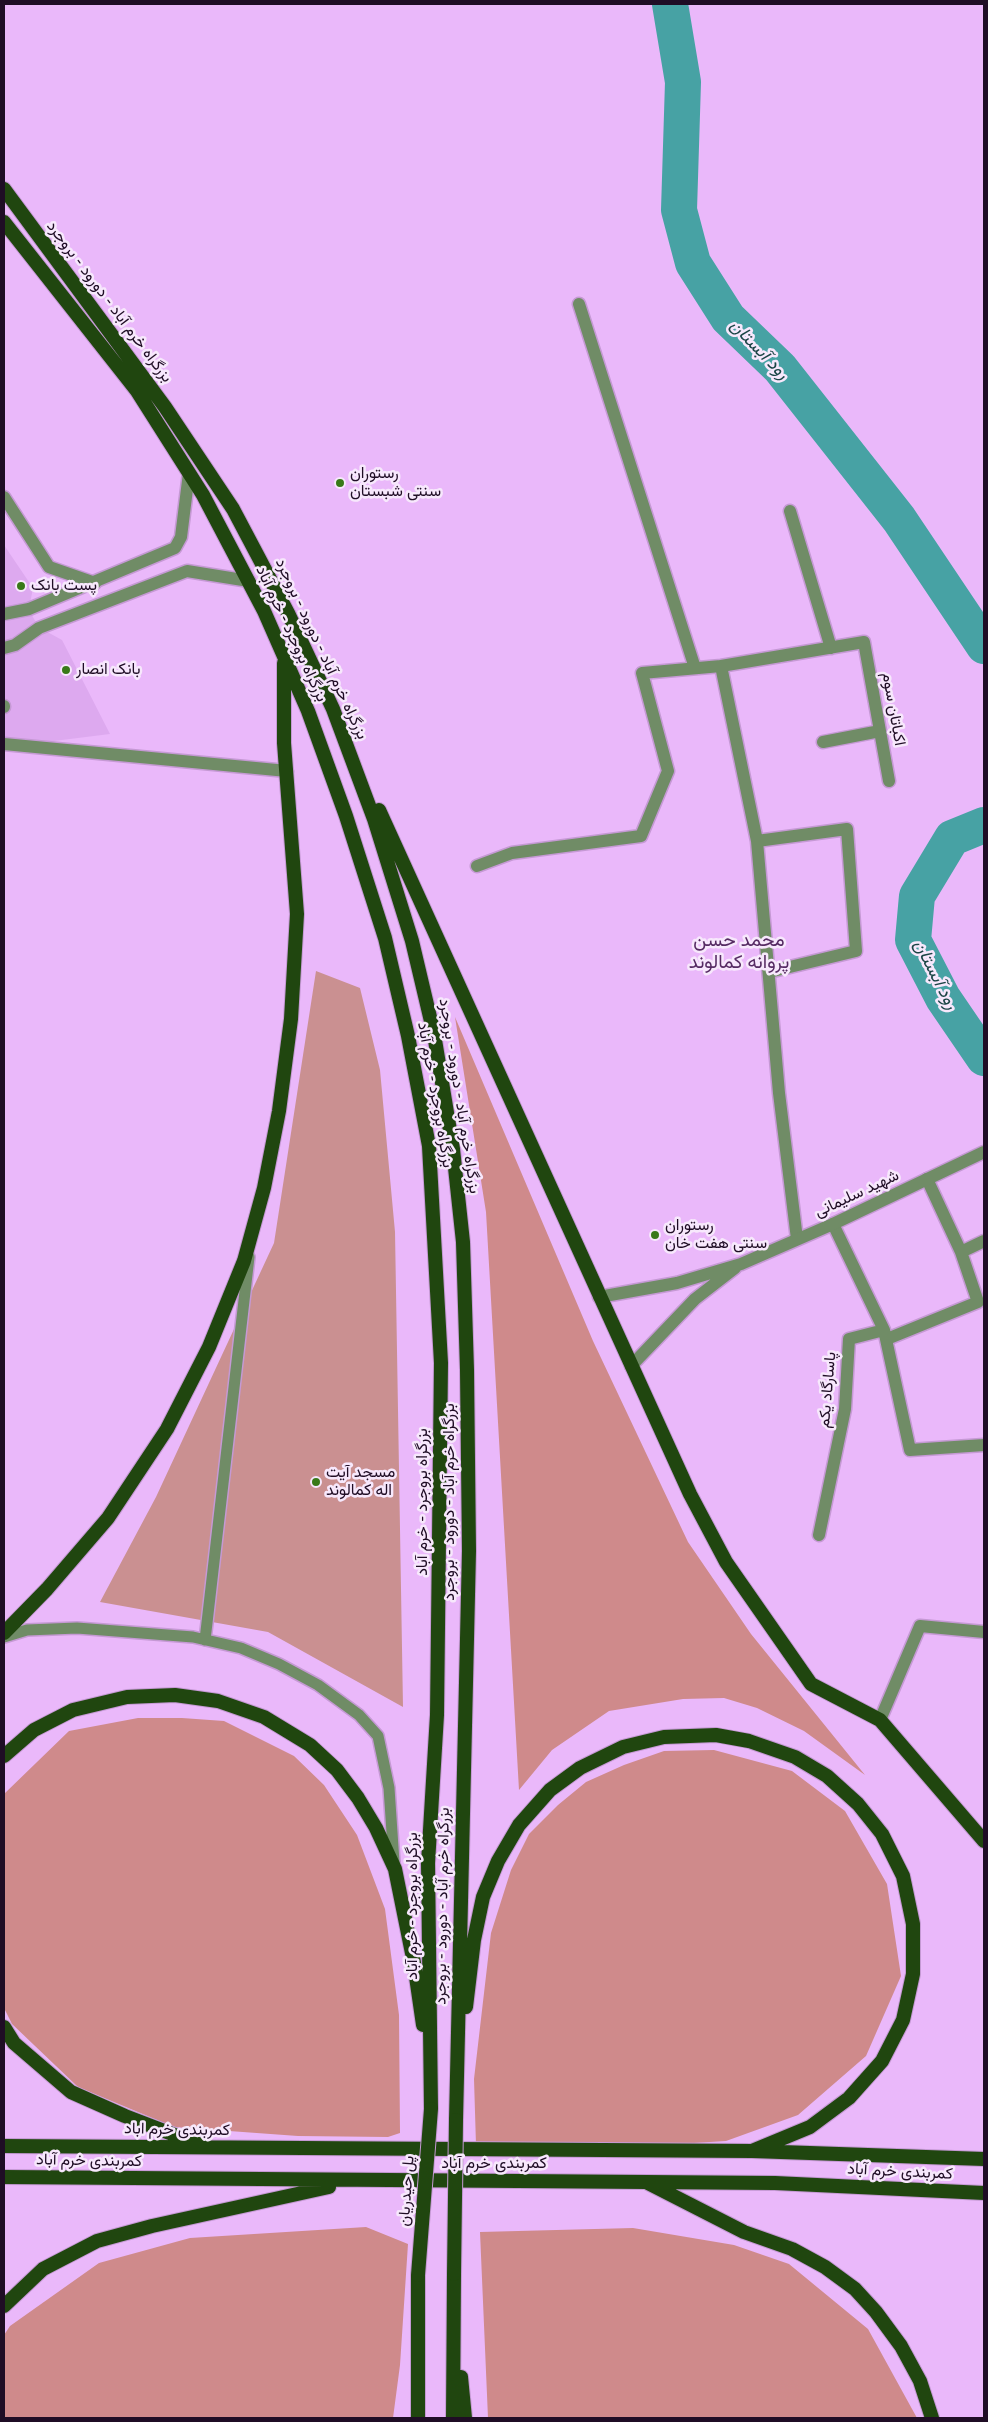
<!DOCTYPE html>
<meta charset="utf-8">
<style>
body{margin:0}
#map{position:relative;width:988px;height:2422px;overflow:hidden;background:#eab8fa;font-family:"Varela Round",sans-serif}
canvas{display:block}
.frame{position:absolute;inset:0;border:5px solid #1f0d25;pointer-events:none}
</style>
<div id="map">
<canvas width="988" height="2422"></canvas>
<div class="frame"></div>
</div>
<script>
const ctx = document.querySelector('canvas').getContext('2d');
ctx.lineJoin = 'round';
function fillPath(path, color) { ctx.fillStyle = color; ctx.fill(path, 'evenodd'); }
const poly = rows => new Path2D(rows.map(r => 'M' + r).join(''));
function trace(path, color, width, dash) { ctx.strokeStyle = color; ctx.lineWidth = width; ctx.lineCap = dash ? 'butt' : 'round'; ctx.setLineDash(dash || []); ctx.stroke(path); }
function drawText(font, color, halo, rows, align = 'center') {
  ctx.font = font + ' "Varela Round",Vazirmatn,sans-serif'; ctx.lineWidth = 5; ctx.setLineDash([]); ctx.textBaseline = 'middle'; ctx.strokeStyle = halo; ctx.fillStyle = color; for (const [text, x, y, turn = 0] of rows) {
    ctx.save(); ctx.translate(x, y); ctx.rotate((+turn || 0) * Math.PI / 180); ctx.textAlign = isNaN(turn) ? turn : align; if (halo) ctx.strokeText(text, 0, 0); ctx.fillText(text, 0, 0); ctx.restore();
  }
}
const built = poly([
 [4,545,33,588,29,609,34,619,40,628,62,640,110,734,46,742,4,737]
]);
const green = poly([
 [316,971,360,988,380,1070,395,1232,403,1707,268,1632,100,1602,156,1497,274,1243]
]);
const forest = poly([
 [455,1017,593,1341,688,1542,751,1634,865,1775,804,1731,757,1708,724,1698,683,1699,609,1711,552,1750,519,1790,486,1212],
 [138,1718,182,1718,224,1721,294,1756,324,1785,357,1835,385,1909,399,2015,400,2133,388,2137,298,2136,174,2127,78,2087,12,2024,4,2008,4,1794,69,1731],
 [714,1750,792,1771,845,1811,887,1884,901,1976,866,2056,798,2115,726,2141,678,2144,476,2145,474,2079,491,1933,511,1870,529,1834,558,1805,586,1782,624,1765,664,1751],
 [366,2227,408,2244,400,2365,393,2418,4,2418,4,2335,10,2326,99,2263,190,2238],
 [633,2228,734,2245,789,2264,868,2329,917,2418,488,2418,480,2232]
]);
const river = poly([
 [670,4,683,82,679,210,693,263,728,318,780,368,899,519,984,646],
 [984,825,952,838,917,896,913,940,943,998,984,1058]
]);
const service = poly([
 [4,1637,27,1630,77,1628,193,1637,241,1648,279,1664,318,1685,359,1715,378,1736,389,1788,394,1862],
 [205,1640,249,1257]
]);
const minor = poly([
 [579,304,695,668],
 [4,497,49,567,95,583],
 [790,511,831,648],
 [721,666,757,841,779,1093,797,1239],
 [4,706,4,707],
 [823,742,880,731],
 [757,841,847,829,856,951,769,972],
 [477,866,512,853,641,836,668,771,642,673,721,666,864,642,889,781],
 [927,1179,961,1252],
 [884,1330,910,1450,984,1445],
 [887,1339,978,1302,961,1252,984,1241],
 [819,1535,845,1409,849,1339,884,1330,833,1224],
 [880,1720,920,1626,984,1632]
]);
const tertiary = poly([
 [4,614,29,609,175,548,181,537,189,473],
 [4,648,15,645,39,628,187,571,249,581],
 [4,744,287,771],
 [599,1297,677,1283,741,1264,833,1224,984,1152],
 [631,1366,695,1299,735,1268]
]);
const trunk = poly([
 [4,189,165,407,233,509,288,613,333,709,374,819,412,941,434,1034,453,1149,463,1242,467,1370,469,1551,456,2120],
 [4,222,137,391,203,495,264,611,308,711,346,816,385,938,408,1036,429,1146,441,1363,437,1715,428,1863,431,2109],
 [379,810,690,1494,726,1562,811,1684,880,1720,984,1841],
 [4,1633,47,1589,108,1518,167,1429,209,1347,244,1261,264,1188,279,1111,291,1019,297,914,284,743,284,663],
 [4,1756,34,1730,73,1710,127,1697,175,1695,218,1701,264,1717,310,1745,337,1770,358,1798,376,1828,395,1869,414,1963,423,2025],
 [466,2007,474,1940,483,1897,498,1861,519,1825,550,1790,580,1768,623,1747,664,1737,716,1735,749,1741,795,1757,827,1776,858,1804,882,1834,903,1876,913,1924,913,1974,903,2020,882,2061,849,2098,810,2127,752,2151],
 [4,2027,14,2043,71,2092,125,2116,201,2145],
 [4,2146,752,2151,984,2159],
 [4,2177,775,2183,984,2193],
 [648,2183,744,2232,792,2249,825,2267,855,2289,876,2312,901,2346,920,2381,932,2418],
 [4,2306,43,2269,97,2241,152,2226,329,2187],
 [461,2377,465,2418],
 [418,2418,418,2275],
 [453,2418,454,2274]
]);
const trunkBridge = poly([
 [454,2274,456,2120],
 [418,2275,431,2109]
]);
const markers = [
 [340,483,5,"#387918"],
 [21,586,5,"#387918"],
 [66,670,5,"#387918"],
 [655,1235,5,"#387918"],
 [316,1482,5,"#387918"]
];
const streetNames = [
 ["بزرگراه خرم آباد - دورود - بروجرد",109,302,53],
 ["بزرگراه بروجرد - خرم آباد",291,634,65],
 ["بزرگراه خرم آباد - دورود - بروجرد",321,649,65],
 ["اکباتان سوم",893,709,80],
 ["بزرگراه بروجرد - خرم آباد",435,1095,80],
 ["بزرگراه خرم آباد - دورود - بروجرد",459,1096,81],
 ["شهید سلیمانی",857,1194,-25],
 ["پاسارگاد یکم",828,1390,-85],
 ["بزرگراه بروجرد - خرم آباد",423,1502,-90],
 ["بزرگراه خرم آباد - دورود - بروجرد",450,1502,-90],
 ["بزرگراه بروجرد - خرم آباد",413,1906,-90],
 ["بزرگراه خرم آباد - دورود - بروجرد",443,1906,-89],
 ["کمربندی خرم اباد",177,2130,1],
 ["کمربندی خرم آباد",89,2161,1],
 ["کمربندی خرم آباد",494,2164],
 ["کمربندی خرم آباد",900,2172,3],
 ["پل حیدریان",407,2191,-86]
];
const poiNames = [
 ["رستوران",350,474],
 ["سنتی شبستان",350,492],
 ["پست بانک",31,586],
 ["بانک انصار",76,670],
 ["رستوران",665,1226],
 ["سنتی هفت خان",665,1244],
 ["مسجد آیت",326,1473],
 ["اله کمالوند",326,1491]
];
const waterNames = [
 ["رود آبستان",759,350,46],
 ["رود آبستان",935,975,63]
];
const quarterNames = [
 ["محمد حسن",739,941],
 ["پروانه کمالوند",739,963]
];
fillPath(built, '#dda9ef');
fillPath(green, '#ca9091');
fillPath(forest, '#cf8a8b');
trace(river, '#47a2a4', 36);
trace(service, '#c599d4', 14);
trace(minor, '#c599d4', 15);
trace(tertiary, '#c599d4', 15);
trace(trunk, '#c599d4', 16);
trace(service, '#708c66', 11);
trace(minor, '#708c66', 12);
trace(tertiary, '#708c66', 12);
trace(trunk, '#20460f', 14);
trace(trunkBridge, '#c599d4', 16, []);
trace(trunkBridge, '#20460f', 14);
for (const [x, y, r, color] of markers) { const dot = new Path2D(); dot.arc(x, y, r, 0, 2 * Math.PI); ctx.fillStyle = color; ctx.fill(dot); trace(dot, '#f7e8fc', 2); }
drawText('16px', '#1f0d25', '#f7e8fc', streetNames);
drawText('16px', '#1f0d25', '#f7e8fc', poiNames, 'left');
drawText('italic 18px', '#1b4546', '#f7e8fc', waterNames);
drawText('19px', '#562b63', '#f7e8fc', quarterNames);
</script>
